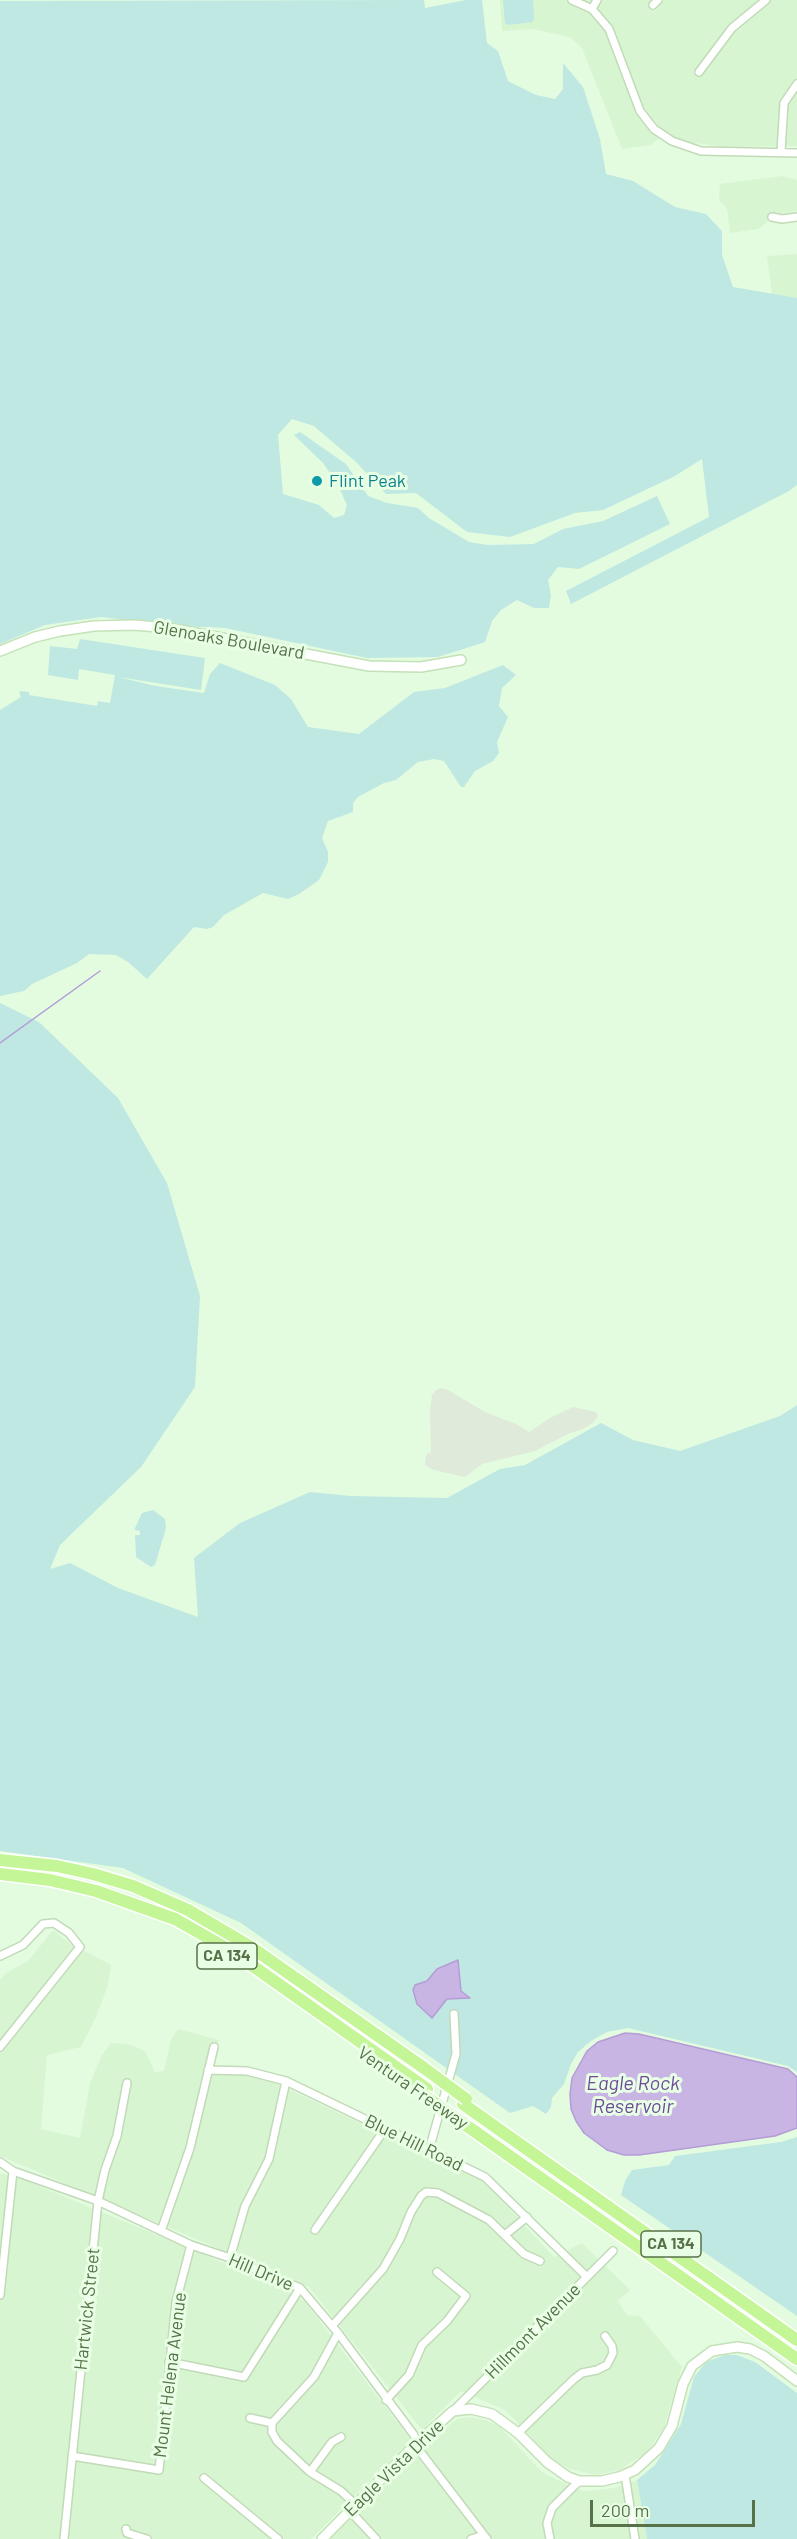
<!DOCTYPE html>
<style>
body{margin:0}
#map{position:relative;width:797px;height:2539px;overflow:hidden;background:#e3fce0;font-family:Barlow,sans-serif}
canvas{display:block}
.scale{position:absolute;left:590px;top:2500px;width:165px;height:27px;box-sizing:border-box;border:3px solid #587148;border-top:0;padding-left:8px;font-size:18px;line-height:21px;white-space:nowrap;color:#587148;-webkit-text-stroke:4px #e9ffe5;paint-order:stroke}
</style>
<div id="map">
<canvas width="797" height="2539"></canvas>
<div class="scale">200 m</div>
</div>
<script>
const ctx = document.querySelector('canvas').getContext('2d');
ctx.lineJoin = 'round';
function fillPath(path, color) { ctx.fillStyle = color; ctx.fill(path, 'evenodd'); }
const poly = rows => new Path2D(rows.map(r => 'M' + r).join(''));
function trace(path, color, width, dash) { ctx.strokeStyle = color; ctx.lineWidth = width; ctx.lineCap = dash ? 'butt' : 'round'; ctx.setLineDash(dash || []); ctx.stroke(path); }
function drawText(font, color, halo, rows, align = 'center') {
  ctx.font = font + ' Barlow,sans-serif'; ctx.lineWidth = 6; ctx.setLineDash([]); ctx.textBaseline = 'middle'; ctx.strokeStyle = halo; ctx.fillStyle = color; for (const [text, x, y, turn = 0] of rows) {
    ctx.save(); ctx.translate(x, y); ctx.rotate((+turn || 0) * Math.PI / 180); ctx.textAlign = isNaN(turn) ? turn : align; if (halo) ctx.strokeText(text, 0, 0); ctx.fillText(text, 0, 0); ctx.restore();
  }
}
const residential = poly([
 [500,0,797,0,797,146,724,147,681,141,666,134,650,145,622,149,582,48,570,37,532,29,502,31],
 [783,176,797,180,797,211,778,214,758,229,730,233,727,209,719,200,720,184],
 [797,254,797,298,772,294,767,256],
 [53,1930,69,1943,111,1965,108,1985,96,2017,81,2047,47,2055,41,2129,80,2138,90,2083,102,2055,111,2043,128,2044,145,2051,155,2072,164,2071,171,2040,178,2029,219,2040,209,2072,245,2074,271,2081,485,2182,554,2257,582,2243,630,2290,618,2301,627,2315,640,2316,682,2367,664,2428,646,2453,619,2470,596,2475,570,2469,552,2459,505,2410,461,2391,422,2430,309,2287,0,2156,0,1980,6,1973,28,1961],
 [0,2173,22,2179,277,2285,305,2302,411,2440,311,2539,0,2539],
 [469,2417,486,2420,500,2427,542,2472,566,2484,585,2491,614,2488,637,2480,647,2539,330,2539,445,2428,457,2419]
]);
const industrial = poly([
 [441,1388,448,1390,485,1412,516,1424,529,1432,550,1418,573,1407,596,1412,598,1416,594,1422,583,1429,568,1434,535,1451,482,1464,465,1477,434,1470,425,1465,426,1455,431,1452,430,1412,432,1395,436,1390]
]);
const green = poly([
 [424,0,425,8,466,0,482,0,487,43,498,51,508,81,536,95,555,99,563,89,563,63,583,87,600,139,606,174,633,181,675,207,706,214,722,231,722,255,733,287,797,298,797,485,789,491,571,604,566,591,709,517,702,459,675,476,603,510,575,513,510,537,467,532,416,493,386,494,356,462,314,426,292,419,278,435,283,494,319,505,334,518,344,515,347,505,337,483,323,463,294,435,300,432,346,464,368,496,387,503,418,508,429,518,469,542,488,545,534,544,563,529,603,521,657,496,670,524,579,569,558,567,548,580,551,595,549,608,534,608,517,600,501,610,492,621,485,642,438,657,367,658,225,628,178,626,101,617,45,625,0,644,0,1],
 [503,0,533,0,534,19,532,22,508,25,505,23],
 [80,639,205,658,201,690,118,677,156,686,204,693,210,674,220,663,275,685,291,699,308,727,359,734,414,692,445,688,503,665,516,675,502,688,499,706,508,717,497,742,499,753,493,761,475,771,464,787,461,787,444,761,434,759,418,762,396,780,384,783,358,797,353,803,353,812,328,821,322,838,328,852,328,862,319,880,299,894,288,899,263,893,224,915,213,927,207,929,194,927,147,979,128,962,116,955,89,954,77,963,32,984,24,991,0,996,0,710,21,697,19,692,21,691,29,692,29,695,97,706,98,701,110,703,115,675,79,669,78,680,48,675,50,646,77,649],
 [0,1003,39,1022,118,1098,167,1183,200,1296,195,1387,141,1467,60,1545,50,1569,70,1563,118,1588,198,1617,194,1558,240,1523,310,1492,350,1496,447,1498,500,1469,525,1465,601,1423,633,1440,680,1451,780,1416,797,1405,797,2072,788,2066,628,2028,607,2032,591,2041,578,2052,571,2064,564,2084,552,2098,551,2107,546,2114,533,2106,510,2113,241,1923,123,1868,0,1851],
 [153,1510,165,1519,166,1528,155,1565,151,1567,136,1557,135,1535,140,1535,140,1531,135,1530,135,1528,142,1513],
 [797,2137,797,2316,621,2195,625,2181,632,2170,669,2165,675,2156,781,2142],
 [725,2355,737,2355,755,2362,797,2393,797,2539,647,2539,637,2480,655,2465,681,2424,694,2377,706,2362]
]);
const water = poly([
 [458,1960,461,1991,470,1998,447,1999,432,2018,417,2004,413,1990,415,1985,427,1981,437,1969,458,1960],
 [625,2033,639,2034,788,2069,797,2077,797,2128,775,2136,639,2155,624,2155,607,2150,584,2133,576,2121,571,2109,570,2094,572,2078,587,2051,598,2042,625,2033]
]);
const stream = poly([
 [0,1043,100,971]
]);
const street = poly([
 [572,0,592,9,609,29,640,111,654,129,672,141,701,151,797,153],
 [653,5,658,0],
 [592,9,597,0],
 [699,72,732,28,766,0],
 [781,152,784,103,797,84],
 [772,217,782,219,797,217],
 [0,1956,23,1945,43,1924,54,1923,69,1933,80,1947,0,2047],
 [208,2070,247,2071,286,2081,485,2177,587,2277],
 [429,2150,456,2054,454,2014],
 [0,2162,13,2171,98,2201,191,2245,230,2258,300,2288,338,2333,414,2435,419,2450,487,2539],
 [315,2230,385,2129],
 [161,2231,190,2148,214,2047],
 [506,2234,527,2217],
 [230,2258,245,2206,269,2159,286,2081],
 [0,2295,13,2171],
 [332,2326,383,2269,400,2239,411,2212,421,2196,426,2192,438,2193,489,2220,524,2254,540,2261],
 [169,2362,244,2377,300,2288],
 [386,2400,409,2375,422,2345,447,2321,466,2296,437,2272],
 [453,2411,613,2251],
 [250,2418,272,2423,272,2432,277,2441,310,2472,341,2491,356,2505],
 [272,2423,314,2377,338,2333],
 [518,2433,574,2379,582,2373,597,2370,607,2365,613,2353,612,2346,605,2336],
 [72,2456,159,2470,176,2302,191,2245],
 [310,2472,332,2442,341,2437],
 [625,2475,635,2539],
 [204,2478,278,2539],
 [350,2511,376,2539],
 [126,2529,127,2533,147,2539],
 [64,2539,98,2201,105,2170,117,2136,127,2083],
 [471,2539,484,2535],
 [550,2539,547,2523,552,2508,579,2481]
]);
const secondary = poly([
 [0,651,35,637,60,631,94,626,134,625,169,628,369,666,421,667,461,660],
 [322,2539,417,2443,453,2411,471,2409,492,2414,518,2433,547,2462,568,2477,579,2481,602,2481,619,2477,635,2470,659,2448,672,2426,683,2384,692,2366,712,2351,737,2347,750,2349,764,2356,797,2381]
]);
const highway = poly([
 [0,1860,57,1866,93,1874,133,1886,188,1910,251,1947,424,2068],
 [0,1874,50,1880,96,1891,175,1919,233,1952,427,2089],
 [463,2104,797,2340],
 [460,2121,797,2359]
]);
const highwayBridge = poly([
 [424,2068,466,2099],
 [424,2095,460,2121]
]);
const markers = [
 [317,481,6,"#0f9aa8"]
];
const shields = [
 [227,1956,60],
 [671,2244,60]
];
const shieldNames = [
 ["CA 134",227,1956],
 ["CA 134",671,2244]
];
const cultureNames = [
 ["Flint Peak",329,481]
];
const streetNames = [
 ["Glenoaks Boulevard",229,640,10],
 ["Ventura Freeway",413,2088,35],
 ["Blue Hill Road",414,2143,26],
 ["Hill Drive",261,2272,23],
 ["Hartwick Street",87,2309,-84],
 ["Hillmont Avenue",533,2331,-45],
 ["Mount Helena Avenue",170,2375,-83],
 ["Eagle Vista Drive",394,2468,-44]
];
const waterNames = [
 ["Eagle Rock",633,2083],
 ["Reservoir",633,2106]
];
fillPath(residential, '#d8f5d1');
fillPath(industrial, '#dfeadb');
fillPath(green, '#bfe8e2');
fillPath(water, '#c8b5e4');
trace(water, '#b49cd6', 1.5);
trace(stream, '#b49cd6', 1.5);
trace(street, '#c1dab7', 10);
trace(secondary, '#c4e1b7', 12);
trace(highway, '#fff', 15);
trace(street, '#fff', 7);
trace(secondary, '#fff', 9);
trace(highway, '#c4f697', 12);
trace(highwayBridge, '#fff', 15, []);
trace(highwayBridge, '#c4f697', 12);
for (const [x, y, r, color] of markers) { const dot = new Path2D(); dot.arc(x, y, r, 0, 2 * Math.PI); ctx.fillStyle = color; ctx.fill(dot); trace(dot, '#e9ffe5', 2); }
for (const [x, y, w] of shields) { const box = new Path2D(); box.roundRect(x - w / 2, y - 13, w, 26, 4.5); ctx.fillStyle = '#e9ffe5'; ctx.fill(box); trace(box, '#587148', 1.5); }
drawText('bold 16px', '#587148', null, shieldNames);
drawText('18px', '#0d838f', '#e9ffe5', cultureNames, 'left');
drawText('18px', '#587148', '#e9ffe5', streetNames);
drawText('italic 20px', '#6c4b99', '#e9ffe5', waterNames);
</script>
